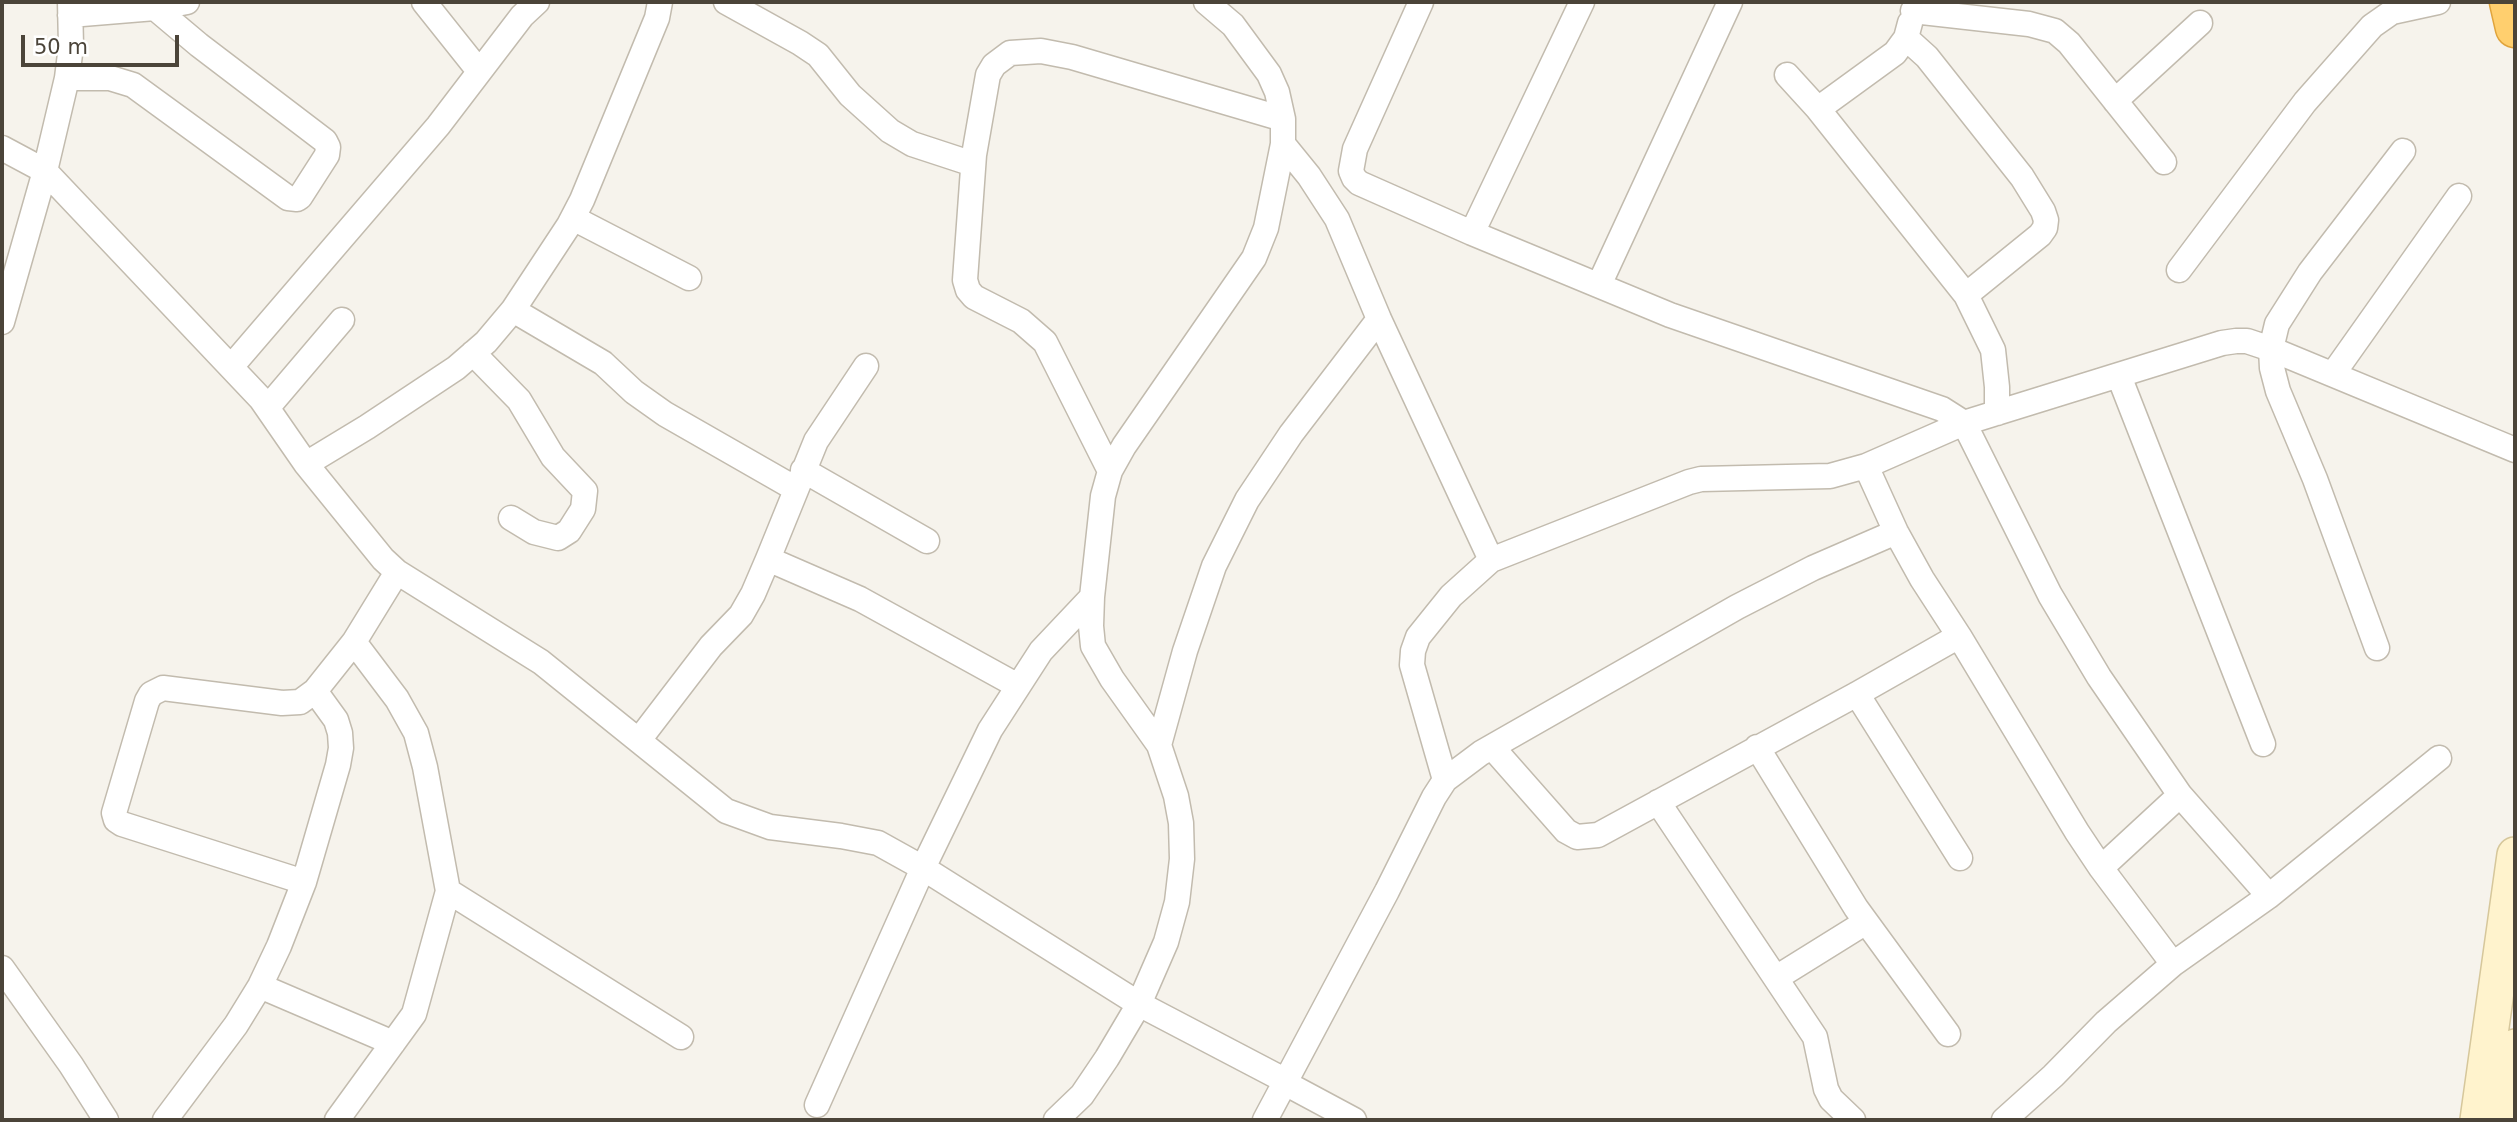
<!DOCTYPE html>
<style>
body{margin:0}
#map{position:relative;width:2517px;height:1122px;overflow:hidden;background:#f6f3ec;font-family:"DejaVu Sans",sans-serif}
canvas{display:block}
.frame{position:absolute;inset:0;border:4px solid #4b4439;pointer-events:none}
.scale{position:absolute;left:21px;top:35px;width:158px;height:32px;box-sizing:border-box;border:4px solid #4b4439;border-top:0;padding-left:9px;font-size:21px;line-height:24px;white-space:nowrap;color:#4b4439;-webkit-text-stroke:5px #fff;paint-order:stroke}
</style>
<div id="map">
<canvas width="2517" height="1122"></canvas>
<div class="frame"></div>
<div class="scale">50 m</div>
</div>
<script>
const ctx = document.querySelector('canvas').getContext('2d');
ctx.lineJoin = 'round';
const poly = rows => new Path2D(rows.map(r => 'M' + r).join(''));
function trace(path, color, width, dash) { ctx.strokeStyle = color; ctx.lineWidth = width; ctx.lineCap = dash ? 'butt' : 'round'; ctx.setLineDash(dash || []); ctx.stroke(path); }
const street = poly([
 [424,2,479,71],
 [726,2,800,43,818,55,850,95,890,131,912,144,973,164],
 [1421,2,1355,149,1351,171,1354,178,1359,183,1472,233,1670,315,1942,409,1964,423,2050,595,2099,677,2180,795,2269,896],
 [1913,11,2029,24,2055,31,2069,43,2164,162],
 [70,15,155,8,187,2],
 [1906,38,1927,57,2022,177,2043,211,2046,220,2045,228,2040,235,1966,295],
 [1787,75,1818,109,1966,295,1993,350,1997,387,1997,413],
 [67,78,110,78,133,85,288,198,297,199,300,197,327,155,328,147,325,141,199,45,155,8],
 [2115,101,2200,23],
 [1818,109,1895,53,1906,38,1910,23],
 [1283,144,1309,176,1337,219,1379,319,1491,560],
 [2,148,45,171,261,399,306,464,383,559,397,572,541,662,726,811,770,827,841,836,878,843,923,868,1139,1004,1286,1081,1285,1083,1354,1120],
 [573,218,689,278],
 [1472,233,1582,2],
 [2179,270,2305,102,2372,26,2392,12,2438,2],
 [1599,285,1730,2],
 [513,310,603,363,634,392,665,414,796,489],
 [2,322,45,171,67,78,71,46,70,2],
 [473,353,519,400,553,457,585,491,583,509,569,531,558,538,534,532,511,518],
 [231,367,438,126,522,16,537,2],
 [2333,374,2459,196],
 [2119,376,2263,744],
 [268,407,342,320],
 [306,464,367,427,456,368,486,342,513,310,569,225,582,200,657,18,660,2],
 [1866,466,1896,532,1922,579,1959,636,2077,832,2101,868,2173,964],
 [803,470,927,541],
 [1110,471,1045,342,1021,321,974,297,968,290,965,280,974,155,988,75,994,65,1010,53,1041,51,1072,57,1283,119],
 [768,559,860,599,1018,686],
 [2377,648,2315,479,2278,391,2272,368,2271,349,2277,324,2310,272,2403,151],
 [1857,694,1960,858],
 [639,740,711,646,741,615,753,594,768,559,816,441,866,366],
 [1159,745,1185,651,1214,566,1247,500,1291,434,1379,319],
 [1492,747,1566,831,1577,837,1598,835,1857,694,1959,636],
 [1757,747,1856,908,1948,1034],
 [1445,780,1412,665,1413,651,1418,637,1451,596,1491,560,1689,482,1701,479,1830,476,1866,466,1964,423,2222,343,2236,341,2247,341,2271,349,2515,450],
 [1658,802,1815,1037,1826,1089,1831,1099,1853,1120],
 [2101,868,2180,795],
 [304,882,122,824,116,820,114,813,147,701,151,694,163,688,282,703,300,702,315,691,354,642,397,572],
 [448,891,681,1037],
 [2,968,71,1065,106,1120],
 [1776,978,1866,922],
 [260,986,393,1043],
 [817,1105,923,868,990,730,1041,651,1092,597],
 [165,1120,236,1025,260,986,279,946,304,882,338,765,341,748,340,733,336,720,315,691],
 [337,1120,414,1014,448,891,425,767,416,733,397,699,354,642],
 [1056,1120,1082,1095,1107,1058,1139,1004,1166,942,1177,902,1182,859,1181,823,1176,796,1159,745,1112,679,1093,646,1091,626,1092,597,1103,496,1110,471,1124,446,1254,258,1266,228,1283,144,1283,119,1277,92,1269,74,1233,25,1206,2],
 [1265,1120,1387,891,1434,797,1445,780,1481,753,1737,607,1813,568,1896,532],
 [2004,1120,2053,1076,2106,1022,2173,964,2269,896,2439,758]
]);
const secondary = poly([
 [2478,1120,2515,855],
 [2506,1120,2515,1047]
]);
const highway = poly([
 [2509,2,2515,28]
]);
trace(street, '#c2bbae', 27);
trace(secondary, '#d6c79b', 38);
trace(highway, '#e0a43c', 41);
trace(street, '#fff', 24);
trace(secondary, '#fff3cd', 35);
trace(highway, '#ffcf6e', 38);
</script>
